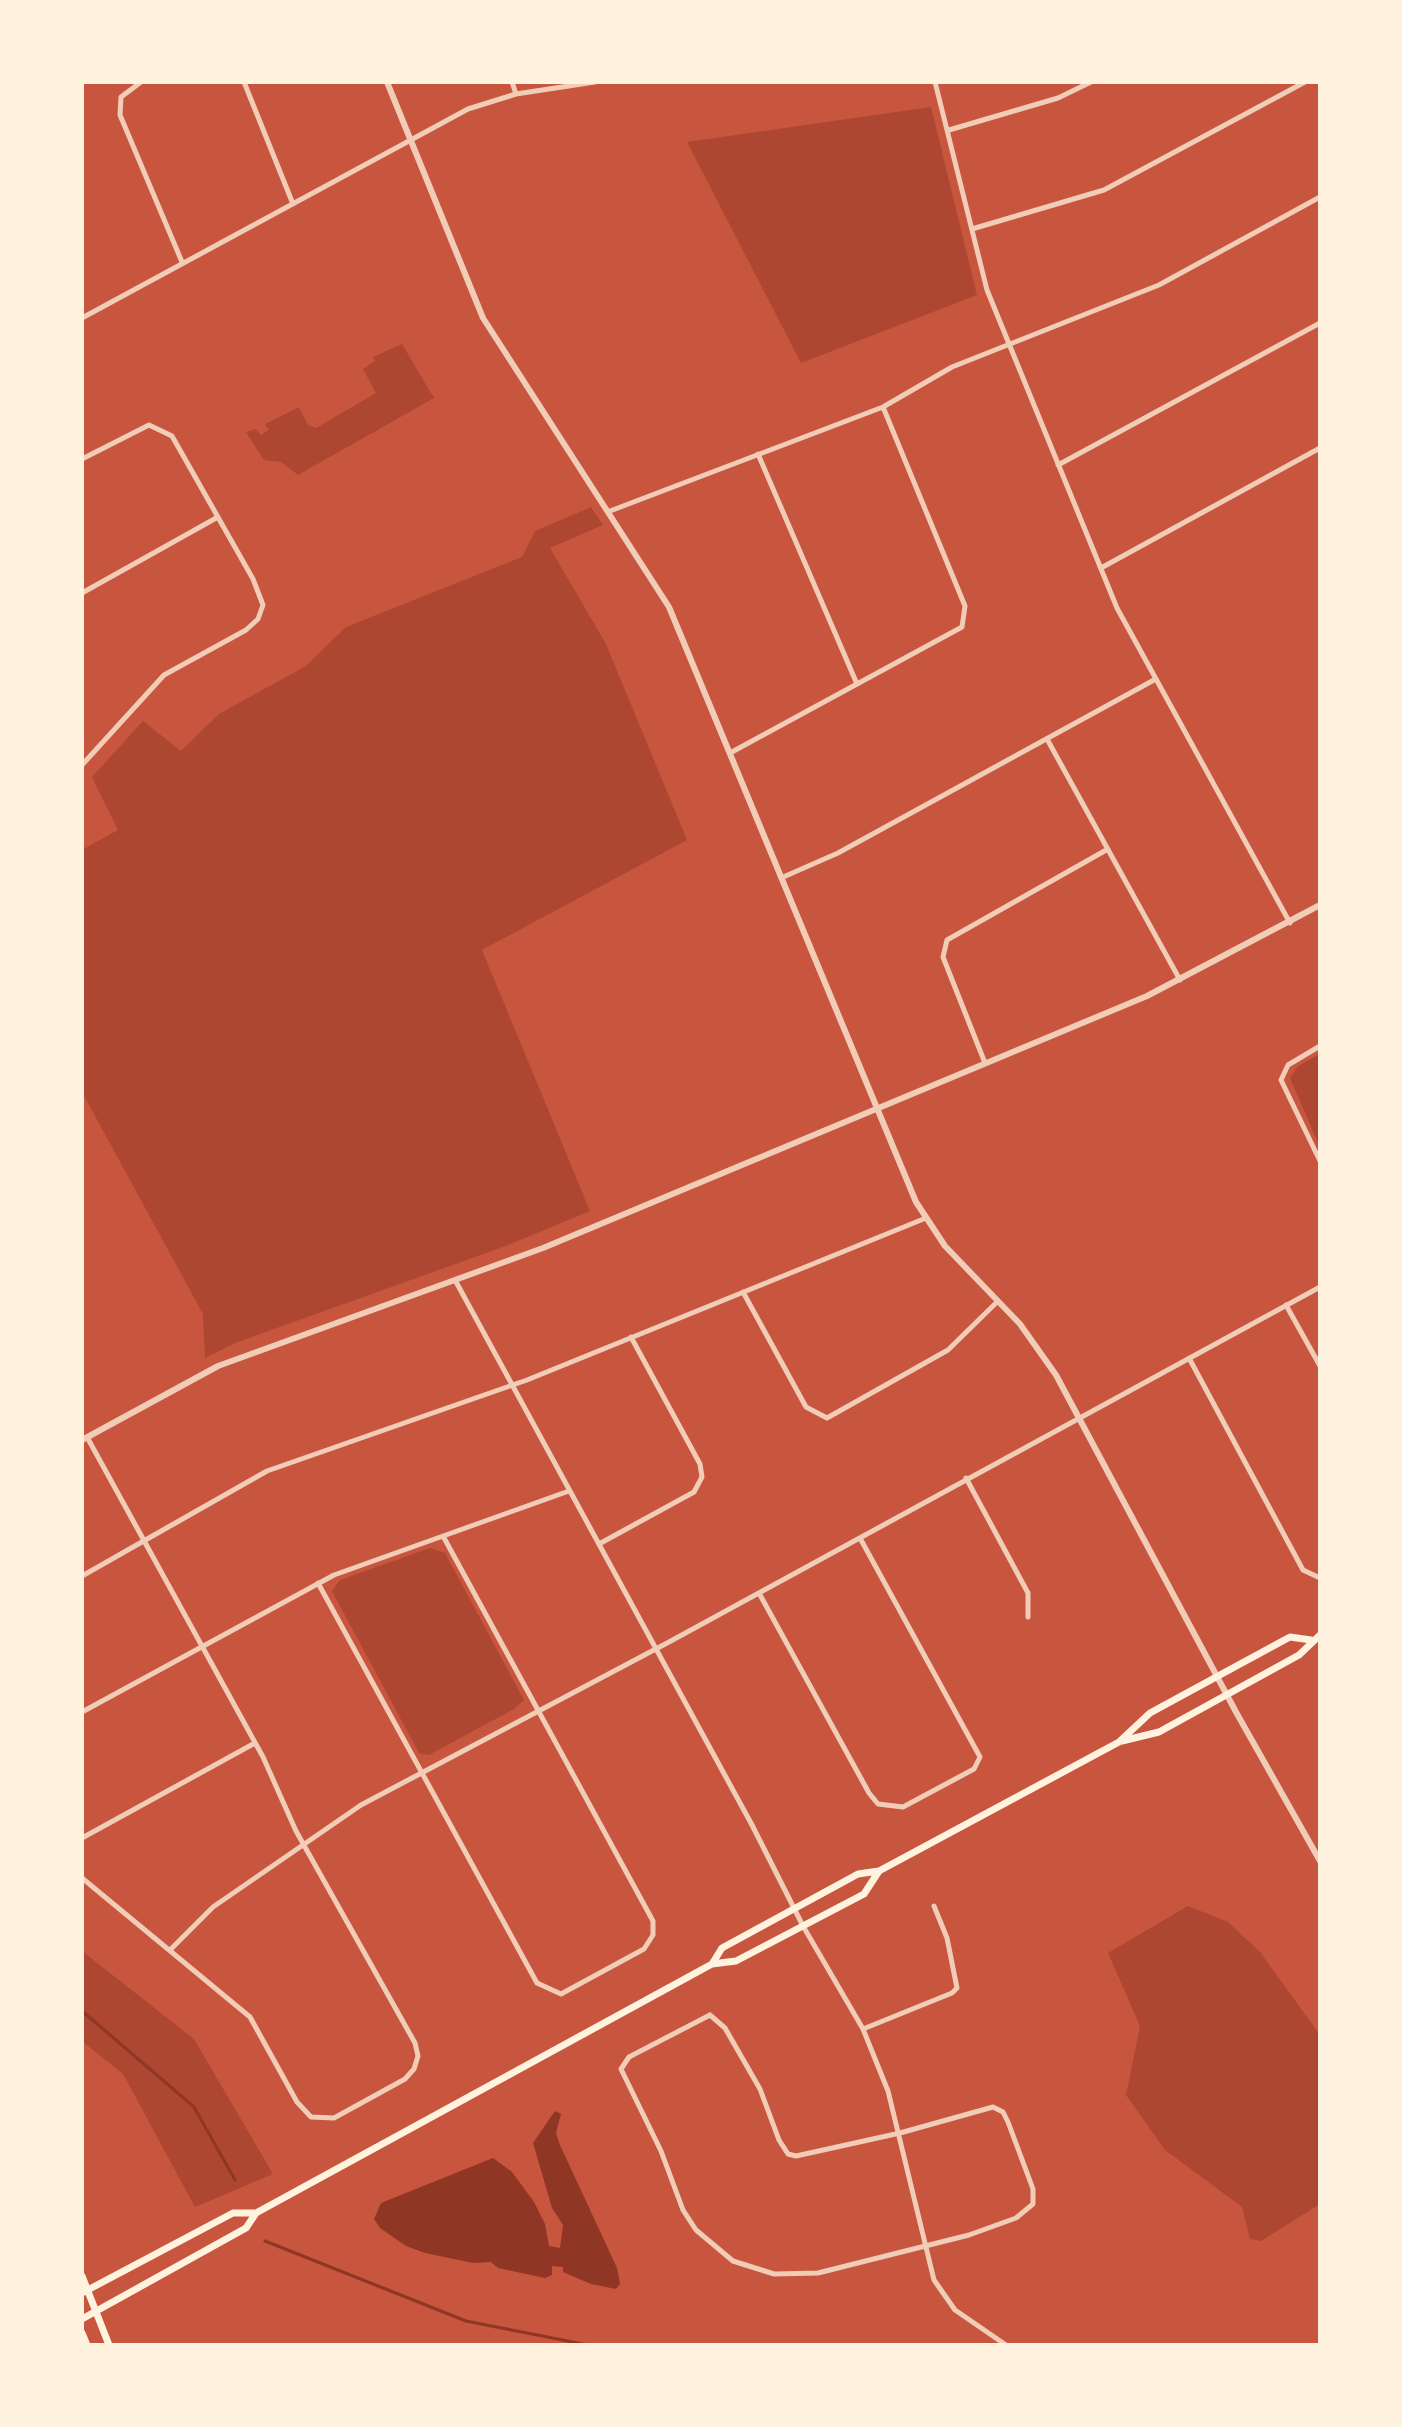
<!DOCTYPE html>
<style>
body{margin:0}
#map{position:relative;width:1402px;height:2427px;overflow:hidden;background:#c8553d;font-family:Roboto,sans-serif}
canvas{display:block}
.frame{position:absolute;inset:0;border:84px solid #fff3e0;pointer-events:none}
</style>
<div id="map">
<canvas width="1402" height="2427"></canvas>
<div class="frame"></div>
</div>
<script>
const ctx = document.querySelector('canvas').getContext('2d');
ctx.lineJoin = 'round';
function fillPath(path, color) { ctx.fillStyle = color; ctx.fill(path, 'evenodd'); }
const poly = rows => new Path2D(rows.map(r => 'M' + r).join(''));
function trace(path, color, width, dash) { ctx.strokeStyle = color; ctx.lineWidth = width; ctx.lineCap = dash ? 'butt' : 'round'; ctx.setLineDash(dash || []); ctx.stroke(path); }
const green = poly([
 [931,107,977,295,801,363,687,142],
 [402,344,434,398,298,475,281,462,264,460,246,432,256,429,261,435,269,430,265,424,299,407,308,425,316,428,376,393,363,369,375,361,373,357],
 [591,507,603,525,550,548,606,644,687,840,482,950,590,1211,503,1247,235,1343,205,1358,203,1314,82,1092,82,850,118,830,92,777,143,721,181,751,219,714,306,666,346,627,522,557,535,531],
 [1320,1054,1320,1147,1290,1078,1298,1066],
 [430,1548,445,1553,524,1700,514,1709,429,1755,419,1753,332,1591,340,1580],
 [1188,1906,1228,1922,1260,1952,1320,2035,1320,2204,1261,2241,1250,2239,1242,2207,1165,2150,1126,2095,1140,2026,1108,1953],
 [82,1951,194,2039,273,2174,195,2207,123,2074,82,2041]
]);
const water = poly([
 [555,2111,561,2114,556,2133,560,2145,617,2268,620,2284,616,2289,591,2284,563,2272,563,2267,552,2266,552,2275,545,2278,498,2268,491,2262,473,2263,425,2253,406,2246,380,2228,374,2219,381,2203,493,2158,512,2172,534,2202,545,2224,549,2246,560,2248,563,2225,552,2208,533,2143]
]);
const stream = poly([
 [82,2011,194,2107,235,2180],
 [265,2241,466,2321,588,2345]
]);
const minor = poly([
 [141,82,121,97,120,115,182,262],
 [244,82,293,204],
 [512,82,516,94],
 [935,82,987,290,1117,608,1290,923],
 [949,130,1058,98,1091,82],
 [972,229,1104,190,1305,82],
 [82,318,468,109,516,94,595,82],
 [758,454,857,684],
 [82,459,149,425,172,436,253,579,263,605,258,619,246,630,164,675,82,765],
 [1058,465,1320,323],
 [610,511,883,407,952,367,1159,285,1320,197],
 [1101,568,1320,448],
 [82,593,218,517],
 [1047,739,1180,980],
 [730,753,962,627,965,606,883,407],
 [781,878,838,853,1154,680],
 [1320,1046,1288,1065,1281,1080,1320,1161],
 [985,1063,943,957,947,940,1108,849],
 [455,1280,752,1825,803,1926,863,2029,888,2091,934,2280,955,2310,1006,2345],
 [743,1292,806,1407,827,1418,948,1350,998,1301],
 [1286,1305,1320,1366],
 [1189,1358,1303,1570,1320,1578],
 [966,1478,1028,1593,1028,1617],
 [599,1544,694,1492,702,1477,700,1464,631,1337],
 [82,1576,267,1471,527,1380,926,1218],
 [318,1583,537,1983,561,1994,644,1949,653,1935,653,1921,443,1536],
 [759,1593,869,1793,878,1804,903,1807,974,1769,980,1757,860,1538],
 [82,1712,334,1575,569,1491],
 [82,1838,255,1743],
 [82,1878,250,2017,297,2102,311,2117,334,2118,405,2079,414,2069,418,2056,415,2043,296,1831,263,1757,87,1437],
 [170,1950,213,1907,361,1805,669,1642,1320,1287],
 [710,2015,725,2028,760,2089,779,2140,788,2154,796,2156,900,2133,993,2107,1003,2112,1008,2122,1033,2189,1033,2204,1016,2218,969,2235,818,2273,774,2274,733,2261,696,2230,683,2210,661,2151,621,2069,629,2057,710,2015],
 [863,2029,952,1993,957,1988,947,1938,934,1906]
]);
const tertiary = poly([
 [387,82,483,318,669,607,916,1202,945,1246,1020,1324,1056,1375,1236,1712,1320,1861],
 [82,1440,218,1366,543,1248,1147,996,1320,905]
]);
const secondary = poly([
 [1122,1741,1159,1732,1299,1655,1320,1635],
 [712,1964,722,1948,858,1874,879,1871,1119,1742,1150,1713,1242,1663,1290,1637,1311,1640],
 [82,2276,109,2345],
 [82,2293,233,2213,256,2213],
 [82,2319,246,2228,256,2213,712,1964,736,1961,864,1894,879,1871],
 [82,2333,87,2345]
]);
fillPath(green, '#ae4732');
fillPath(water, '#8f3625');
trace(stream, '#8f3625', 3);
trace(minor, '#f1ccb7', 5);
trace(tertiary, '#f1ccb7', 6);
trace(secondary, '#fff3e0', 7);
</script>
